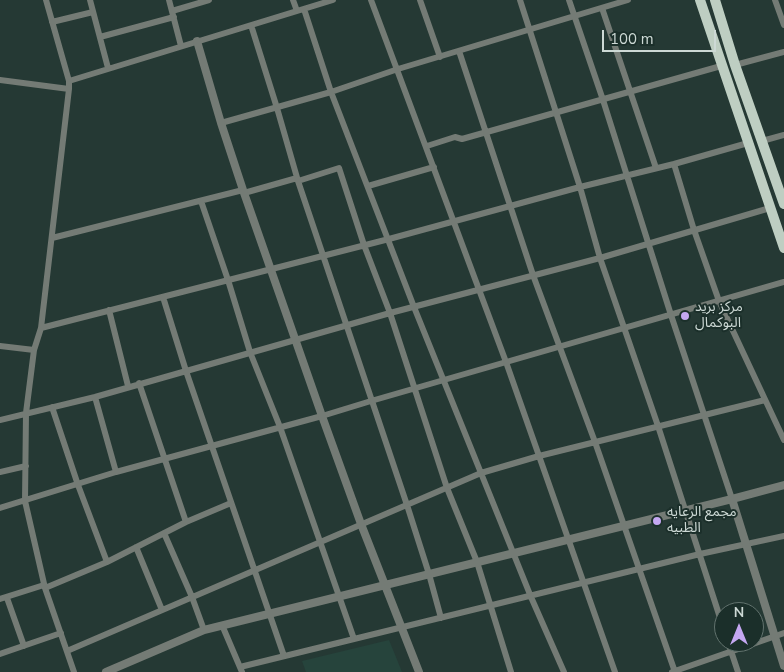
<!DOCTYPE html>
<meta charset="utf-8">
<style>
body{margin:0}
#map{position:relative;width:784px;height:672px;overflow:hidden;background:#253934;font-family:"Nunito Sans",sans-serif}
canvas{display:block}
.north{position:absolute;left:714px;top:602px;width:50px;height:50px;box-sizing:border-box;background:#1b2f2a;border:1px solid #62736e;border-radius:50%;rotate:0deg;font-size:14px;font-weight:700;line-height:20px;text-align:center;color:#cdd9d5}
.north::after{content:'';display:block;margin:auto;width:18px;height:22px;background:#c4a7f1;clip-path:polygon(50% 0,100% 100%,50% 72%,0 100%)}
.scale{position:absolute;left:602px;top:30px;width:114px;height:22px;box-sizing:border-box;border:2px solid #cdd9d5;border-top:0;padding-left:6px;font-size:15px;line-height:18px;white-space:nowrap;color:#cdd9d5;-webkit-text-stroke:4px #1b2f2a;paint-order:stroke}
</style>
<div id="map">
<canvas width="784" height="672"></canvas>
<div class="north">N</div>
<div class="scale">100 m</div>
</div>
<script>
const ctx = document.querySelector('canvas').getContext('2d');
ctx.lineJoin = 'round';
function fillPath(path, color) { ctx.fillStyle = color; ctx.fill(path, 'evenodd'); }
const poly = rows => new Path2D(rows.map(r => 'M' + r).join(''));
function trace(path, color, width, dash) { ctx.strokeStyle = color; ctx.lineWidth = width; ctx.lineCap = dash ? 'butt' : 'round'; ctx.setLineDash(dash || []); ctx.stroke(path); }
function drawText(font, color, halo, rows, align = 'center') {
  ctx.font = font + ' "Nunito Sans","Noto Sans Arabic",sans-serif'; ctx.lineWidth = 4; ctx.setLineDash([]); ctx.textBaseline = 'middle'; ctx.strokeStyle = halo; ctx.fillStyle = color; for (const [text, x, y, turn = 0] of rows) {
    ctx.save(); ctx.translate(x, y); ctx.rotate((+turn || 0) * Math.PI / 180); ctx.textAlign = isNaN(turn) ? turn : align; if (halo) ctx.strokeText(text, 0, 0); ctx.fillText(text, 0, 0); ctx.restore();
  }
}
const built = poly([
 [389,640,402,672,306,672,302,661]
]);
const minor = poly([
 [46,0,69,81,69,89,41,328,34,350,26,413,25,501,45,588,74,672],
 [90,0,108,68],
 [169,0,181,46],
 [293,0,297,11],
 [371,0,506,362,615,672],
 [420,0,440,57],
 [520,0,580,187,600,258,658,426,724,630],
 [569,0,603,100,671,315,732,499],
 [775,0,784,25],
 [602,8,656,168],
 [304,9,331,92,414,307,531,597,564,672],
 [172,11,209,0],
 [52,22,93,12],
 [251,25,277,108,298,181,407,505,429,574,441,618],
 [100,37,174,17],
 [459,51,533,275,595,442,675,672],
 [735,65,784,52],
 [0,80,69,89],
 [69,81,333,0],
 [221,123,331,92,398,69,628,0],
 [762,141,784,135],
 [427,146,455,137,462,139,721,66],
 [674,164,694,230,719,301,784,440],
 [298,181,339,168,364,245,390,313,447,488,477,562,511,672],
 [368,186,434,167],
 [244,193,297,178],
 [201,201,228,280,250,352,280,427,354,639],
 [52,238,243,190],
 [163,297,186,371,284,656],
 [109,310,128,386],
 [41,328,389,239,580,187,674,164,748,143],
 [0,346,34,350],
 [139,383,186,522],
 [95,397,116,472],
 [52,407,78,485,107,562],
 [0,420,95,397,390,313,600,258,770,208],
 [0,472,26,466],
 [0,508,116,472,322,416,371,401,784,282],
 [164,533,192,597,204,630],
 [136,547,162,610],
 [45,588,107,562,186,522,231,503],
 [7,598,24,646],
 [0,599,44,585],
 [222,625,242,672],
 [728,642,738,672],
 [67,651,481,473,539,456,765,400],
 [0,654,61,633],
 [240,667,700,554,784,536],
 [672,672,784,633]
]);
const tertiary = poly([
 [197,41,221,123,243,190,322,416,361,524,419,672],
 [732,499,784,666],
 [106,672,204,630,732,499,784,485]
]);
const trunk = poly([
 [700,0,784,248],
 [715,0,735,65,784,204]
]);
const markers = [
 [685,316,5,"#c4a7f1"],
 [657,521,5,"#c4a7f1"]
];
const poiNames = [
 ["مركز بريد",695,308],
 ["البوكمال",695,324],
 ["مجمع الرعايه",667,513],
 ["الطبيه",667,529]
];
fillPath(built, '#26443c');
trace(minor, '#747b75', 6);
trace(tertiary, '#747b75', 8);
trace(trunk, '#becec2', 10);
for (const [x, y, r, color] of markers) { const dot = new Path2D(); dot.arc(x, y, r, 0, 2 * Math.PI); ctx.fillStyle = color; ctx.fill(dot); trace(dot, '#1b2f2a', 2); }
drawText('14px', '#cdd9d5', '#1b2f2a', poiNames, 'left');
</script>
